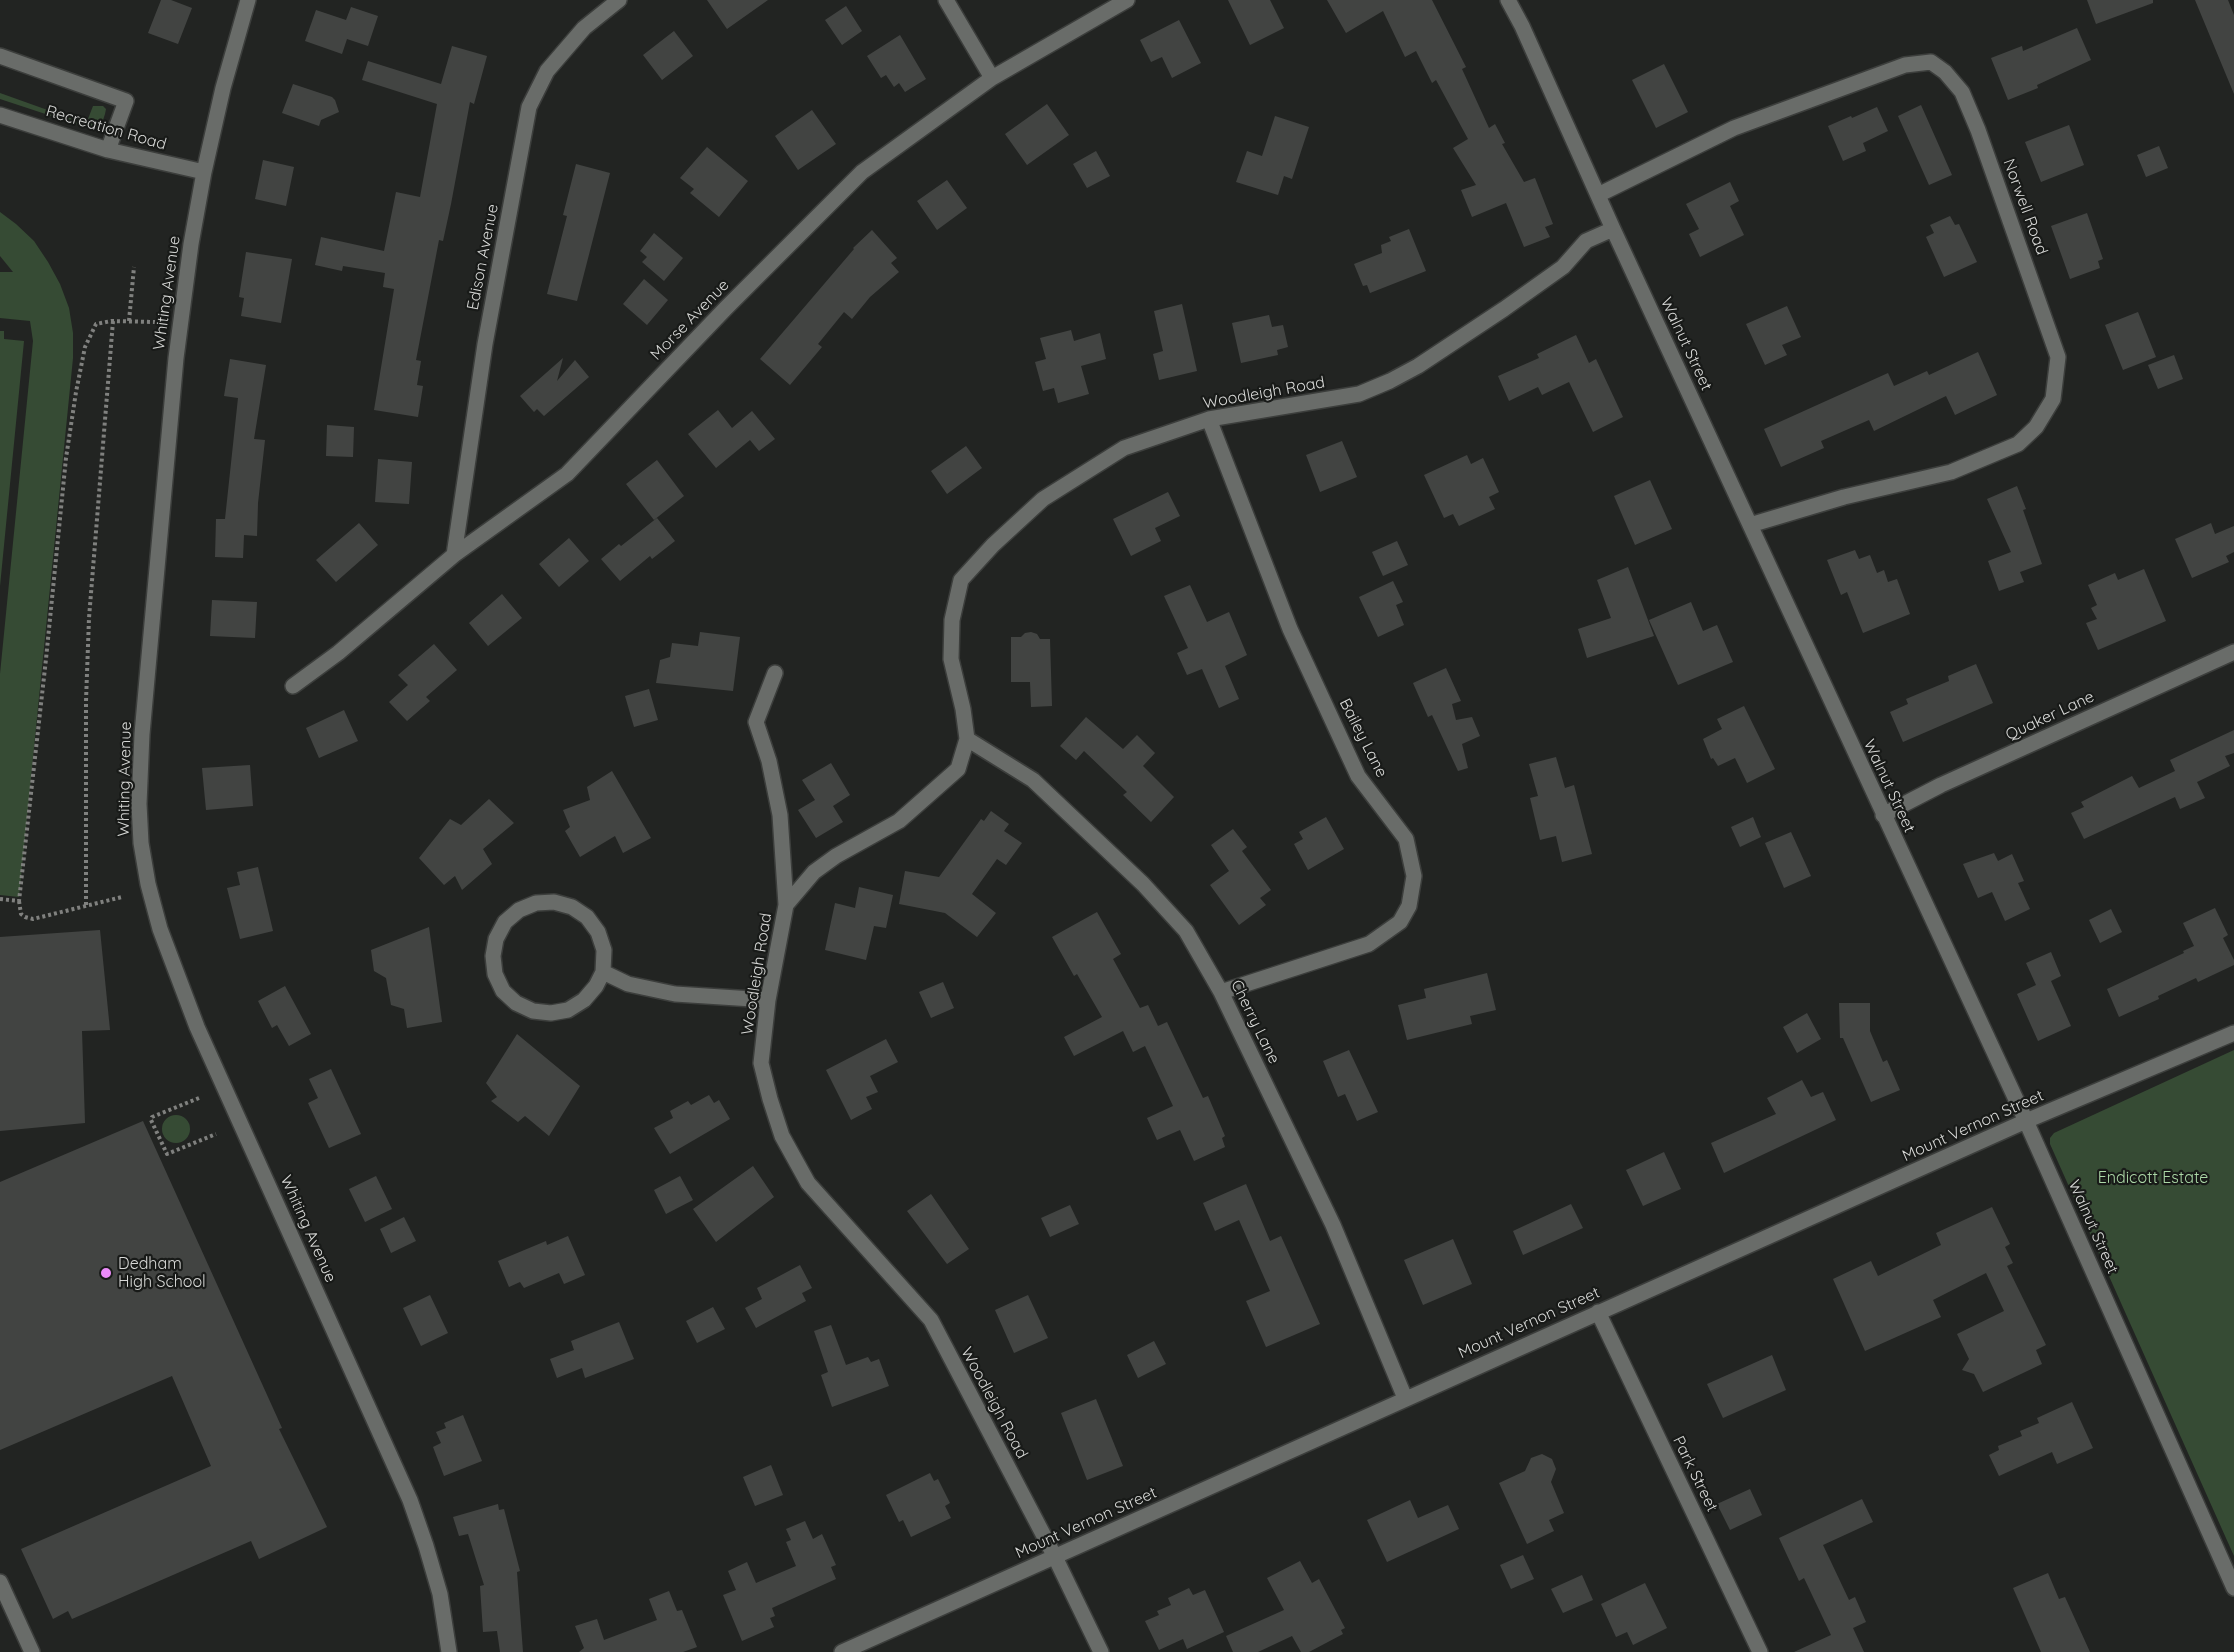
<!DOCTYPE html>
<style>
body{margin:0}
canvas{display:block;background:#222422}
</style>
<canvas width="2234" height="1652"></canvas>
<script>
const ctx = document.querySelector('canvas').getContext('2d');
ctx.lineJoin = 'round';
function fillPath(path, color) { ctx.fillStyle = color; ctx.fill(path, 'evenodd'); }
const poly = rows => new Path2D(rows.map(r => 'M' + r).join(''));
function trace(path, color, width, dash) { ctx.strokeStyle = color; ctx.lineWidth = width; ctx.lineCap = dash ? 'butt' : 'round'; ctx.setLineDash(dash || []); ctx.stroke(path); }
function drawText(font, color, halo, rows, align = 'center') {
  ctx.font = font + ' Quicksand,sans-serif'; ctx.lineWidth = 4.5; ctx.setLineDash([]); ctx.textBaseline = 'middle'; ctx.strokeStyle = halo; ctx.fillStyle = color; for (const [text, x, y, turn = 0] of rows) {
    ctx.save(); ctx.translate(x, y); ctx.rotate((+turn || 0) * Math.PI / 180); ctx.textAlign = isNaN(turn) ? turn : align; if (halo) ctx.strokeText(text, 0, 0); ctx.fillText(text, 0, 0); ctx.restore();
  }
}
const green = poly([
 [0,93,81,122,88,119,93,106,103,106,106,109,105,114,101,126,91,129,0,99],
 [0,212,16,224,34,241,48,262,60,284,69,308,73,333,73,358,19,897,0,895,0,674,33,341,30,321,0,318,0,272,13,272,0,256],
 [0,331,4,331,4,339,24,341,0,586],
 [2234,1050,2234,1556,2050,1144,2050,1138,2054,1133],
 '162 1129a14 14 0 1 1 28 0a14 14 0 1 1-28 0Z'
]);
const building = poly([
 [161,0,171,0,192,8,178,44,148,33],
 [707,0,768,0,727,29],
 [1228,0,1270,0,1284,28,1250,45],
 [1327,0,1432,0,1466,67,1462,69,1489,128,1495,124,1505,143,1502,144,1524,182,1535,178,1553,224,1545,227,1550,237,1524,247,1506,203,1472,217,1461,190,1476,185,1453,148,1468,139,1436,80,1432,83,1416,51,1405,57,1383,11,1346,33],
 [2087,0,2153,0,2153,3,2096,24],
 [2195,0,2228,0,2234,15,2234,94],
 [846,6,862,31,842,45,825,20],
 [351,7,378,16,368,46,347,39,342,54,305,41,316,10,346,20],
 [1179,20,1201,63,1172,78,1162,57,1151,62,1140,40],
 [2077,28,2091,60,2037,85,2038,88,2008,100,1991,58,2022,46,2023,51],
 [674,31,693,56,662,80,643,55],
 [900,35,926,79,905,92,899,83,894,87,886,75,881,78,867,56],
 [452,46,487,56,474,104,470,102,451,204,443,241,439,240,416,360,421,361,417,385,423,386,418,417,374,410,394,289,383,287,385,273,343,266,342,271,315,265,321,237,384,251,396,192,420,197,437,104,362,80,368,61,441,84],
 [1664,64,1688,112,1656,128,1632,80],
 [293,84,332,97,335,100,339,112,321,120,319,126,282,113],
 [1047,104,1069,135,1027,165,1005,134],
 [1921,105,1952,175,1929,185,1898,116],
 [1877,107,1888,131,1863,143,1866,151,1843,161,1828,126,1851,116,1852,118],
 [812,110,836,144,798,170,775,136],
 [1275,116,1309,127,1292,179,1284,176,1278,195,1236,182,1247,151,1262,156],
 [2069,125,2084,165,2041,182,2025,142],
 [2159,146,2168,168,2146,177,2137,155],
 [707,147,748,181,719,217,690,193,694,189,680,178],
 [1096,151,1110,176,1087,188,1073,164],
 [263,160,294,167,286,206,255,199],
 [576,164,610,173,577,301,547,294,567,216,563,215],
 [947,180,967,208,937,230,917,201],
 [1730,182,1739,201,1730,206,1744,235,1700,257,1689,234,1699,229,1686,204],
 [2087,213,2103,259,2098,261,2100,268,2070,279,2051,226],
 [1950,216,1955,225,1959,224,1977,262,1944,277,1926,237,1934,233,1930,225],
 [1409,229,1426,271,1370,293,1367,285,1363,286,1354,264,1382,253,1381,245,1391,241,1389,237],
 [872,230,897,258,891,263,899,272,870,297,852,319,844,312,818,344,822,347,790,385,760,359,854,249,853,248],
 [654,233,683,258,664,281,642,262,647,257,640,251],
 [246,252,292,259,281,323,241,316,244,298,239,297],
 [644,279,668,300,647,325,623,304],
 [1182,304,1197,371,1159,380,1153,354,1163,351,1154,311],
 [1787,306,1801,337,1782,345,1787,355,1765,365,1746,324],
 [2138,312,2156,357,2123,370,2105,325],
 [1269,315,1272,327,1283,325,1288,347,1277,350,1278,355,1241,363,1232,323],
 [1071,330,1074,341,1100,333,1106,359,1081,366,1089,394,1058,403,1054,388,1043,391,1035,362,1046,359,1040,338],
 [1576,335,1589,363,1596,359,1623,417,1593,432,1569,382,1542,395,1538,387,1509,401,1498,376,1539,358,1537,354],
 [1978,352,1997,395,1955,415,1946,396,1874,431,1869,420,1821,441,1824,448,1781,467,1764,429,1888,373,1894,386,1927,371,1929,375],
 [2174,355,2183,379,2158,389,2148,365],
 [563,358,557,381,575,360,589,377,544,416,537,409,534,412,520,396],
 [230,359,266,365,254,439,265,440,258,503,257,536,244,535,243,558,215,557,216,519,225,519,238,398,224,396],
 [718,410,732,428,752,411,775,439,759,451,750,440,716,468,688,434],
 [327,425,354,427,353,457,326,456],
 [1342,441,1357,477,1320,492,1306,455],
 [966,446,982,468,947,494,931,471],
 [1467,455,1471,464,1483,458,1499,492,1489,497,1495,509,1459,526,1453,514,1444,518,1424,475],
 [378,459,412,462,409,504,375,502],
 [657,460,684,496,654,520,626,484],
 [1650,480,1672,529,1635,545,1614,496],
 [2017,486,2026,509,2023,510,2042,564,2020,572,2024,582,1999,591,1988,561,2011,552,1987,499],
 [1168,492,1180,516,1155,528,1161,541,1131,556,1113,519],
 [657,518,675,541,652,559,650,556,620,581,601,559,619,544,621,546],
 [359,523,378,545,336,582,316,560],
 [2211,523,2215,534,2234,526,2234,552,2226,556,2229,562,2192,578,2175,539],
 [569,538,589,561,559,587,539,564],
 [1397,541,1408,565,1383,576,1372,552],
 [1855,550,1859,559,1870,555,1877,573,1884,570,1888,582,1897,579,1910,614,1863,633,1847,592,1841,595,1827,560],
 [1628,567,1654,636,1587,658,1578,629,1611,618,1597,580],
 [2144,569,2166,621,2098,650,2086,623,2097,619,2091,608,2097,605,2088,585,2115,573,2118,580],
 [1393,581,1403,602,1396,605,1404,625,1378,637,1359,597],
 [1190,585,1207,622,1229,612,1247,655,1225,666,1239,699,1219,708,1202,669,1187,675,1177,653,1188,648,1164,596],
 [502,594,522,618,488,646,469,623],
 [212,600,257,602,255,638,210,636],
 [1691,602,1703,631,1717,625,1733,662,1678,685,1649,620],
 [700,632,740,637,733,691,656,683,660,660,670,657,672,643,698,646],
 [1031,632,1037,634,1040,639,1050,639,1052,706,1031,707,1030,682,1011,682,1011,637,1021,637,1025,633],
 [434,644,457,670,426,697,430,701,407,721,389,702,408,685,398,675],
 [1976,664,1993,703,1903,742,1890,712,1908,704,1906,699,1949,681,1948,676],
 [1446,668,1461,701,1452,704,1456,720,1472,717,1480,736,1462,744,1468,768,1458,771,1432,715,1428,717,1413,683],
 [649,689,658,720,634,727,625,696],
 [1744,706,1775,769,1747,783,1735,758,1718,766,1713,758,1711,759,1703,739,1722,729,1717,719],
 [344,710,358,741,319,758,306,728],
 [1086,717,1123,749,1137,735,1155,753,1143,766,1174,797,1151,822,1123,795,1127,792,1084,751,1076,760,1060,746],
 [2234,730,2234,753,2225,756,2230,766,2197,782,2205,798,2180,809,2175,797,2084,839,2071,813,2084,807,2081,802,2132,776,2139,788,2175,771,2170,760],
 [1556,757,1565,788,1574,785,1592,854,1562,862,1556,836,1540,840,1530,798,1538,796,1529,764],
 [831,763,850,795,833,806,843,822,816,838,798,810,815,800,802,780],
 [250,765,253,806,206,810,202,768],
 [612,771,651,838,623,853,615,836,580,857,565,831,570,827,563,810,590,800,587,787],
 [489,799,514,823,483,849,492,864,462,890,455,876,444,885,419,858,450,819,461,825],
 [991,811,1009,824,1004,831,1022,843,1006,865,997,859,972,894,996,913,977,937,945,913,899,904,905,871,939,877,981,819,984,821],
 [1326,817,1344,849,1308,870,1294,844,1303,839,1299,832],
 [1753,817,1761,837,1740,847,1731,827],
 [1233,829,1247,847,1242,851,1271,890,1260,898,1266,905,1239,925,1210,885,1229,871,1211,845],
 [1791,832,1811,876,1784,888,1765,843],
 [1994,853,1998,861,2012,854,2024,881,2018,883,2030,909,2005,921,1992,892,1978,898,1963,864],
 [258,867,273,931,240,939,227,888,240,885,237,872],
 [859,887,893,895,886,928,874,926,866,960,825,950,835,903,855,908],
 [2215,908,2228,935,2223,938,2234,960,2234,965,2198,982,2196,978,2158,996,2159,999,2119,1017,2107,989,2184,953,2183,951,2194,946,2183,923],
 [2111,909,2122,932,2100,943,2089,920],
 [1097,912,1121,954,1113,959,1140,1008,1148,1005,1158,1026,1167,1022,1203,1098,1208,1096,1225,1136,1222,1138,1225,1147,1194,1161,1180,1130,1157,1140,1147,1118,1173,1106,1145,1046,1133,1052,1123,1031,1074,1056,1064,1037,1102,1017,1077,974,1074,976,1052,937],
 [429,927,442,1022,407,1028,404,1009,391,1005,386,978,374,971,371,950],
 [100,930,110,1030,82,1031,85,1123,0,1131,0,937],
 [2051,952,2061,976,2051,981,2071,1026,2038,1041,2017,994,2036,985,2026,963],
 [1487,973,1496,1010,1470,1016,1472,1024,1407,1040,1398,1005,1426,998,1424,989],
 [943,982,954,1008,931,1018,919,992],
 [285,986,311,1034,289,1046,277,1025,272,1028,258,1001],
 [1839,1003,1870,1003,1870,1031,1883,1062,1887,1060,1900,1090,1871,1102,1843,1038,1840,1038],
 [1807,1013,1821,1039,1797,1053,1783,1027],
 [517,1034,580,1086,549,1136,525,1116,518,1122,491,1101,497,1097,486,1083],
 [886,1039,898,1062,870,1076,878,1092,866,1097,872,1109,851,1120,826,1070],
 [1349,1050,1378,1112,1357,1121,1345,1094,1338,1097,1323,1061],
 [331,1069,361,1134,329,1148,308,1103,318,1098,309,1079],
 [1802,1080,1811,1097,1823,1092,1836,1120,1724,1173,1711,1143,1776,1114,1767,1098],
 [709,1095,714,1103,719,1100,730,1119,670,1154,654,1128,673,1118,670,1111,688,1101,691,1105],
 [143,1121,282,1428,279,1429,327,1527,259,1559,251,1541,72,1619,68,1611,53,1619,21,1549,211,1466,172,1376,0,1450,0,1182],
 [1664,1152,1681,1189,1643,1206,1626,1170],
 [753,1166,774,1197,716,1242,693,1209],
 [376,1176,392,1209,365,1222,349,1189],
 [680,1176,693,1200,666,1214,654,1190],
 [1246,1184,1270,1241,1281,1236,1320,1324,1266,1347,1246,1301,1270,1291,1239,1220,1215,1231,1203,1203],
 [931,1194,969,1249,947,1264,907,1211],
 [1571,1204,1583,1228,1523,1255,1513,1231],
 [1070,1205,1079,1224,1050,1237,1041,1218],
 [1992,1207,2010,1244,2005,1247,2013,1263,2007,1266,2046,1345,2036,1350,2042,1364,1983,1392,1974,1374,1962,1370,1969,1359,1957,1334,2004,1311,1986,1273,1933,1300,1941,1317,1865,1351,1833,1279,1871,1261,1878,1276,1941,1245,1936,1233],
 [404,1217,416,1241,391,1253,380,1229],
 [568,1236,585,1275,564,1284,559,1273,524,1288,520,1282,509,1287,498,1261,546,1241,547,1245],
 [1453,1239,1472,1284,1423,1305,1404,1260],
 [800,1265,812,1288,802,1293,806,1301,756,1328,745,1308,762,1299,757,1288],
 [430,1295,448,1333,421,1346,403,1308],
 [1028,1295,1048,1338,1014,1353,995,1310],
 [713,1307,725,1329,697,1343,686,1321],
 [619,1322,634,1359,585,1378,582,1368,557,1378,550,1359,574,1350,571,1341],
 [831,1325,846,1365,868,1357,871,1362,879,1359,889,1386,832,1407,821,1375,828,1372,814,1331],
 [1154,1341,1166,1364,1138,1378,1127,1355],
 [1772,1355,1786,1390,1723,1418,1707,1384],
 [1096,1399,1123,1466,1087,1480,1061,1413],
 [2072,1402,2093,1448,2057,1464,2052,1452,1999,1476,1989,1455,1999,1450,1998,1446,2022,1436,2020,1431,2039,1423,2037,1418],
 [463,1415,482,1461,444,1476,433,1447,441,1443,436,1432,446,1428,444,1423],
 [1542,1454,1552,1459,1556,1469,1551,1482,1564,1513,1549,1520,1554,1531,1527,1544,1499,1483,1525,1471,1531,1458],
 [771,1465,783,1495,755,1506,743,1477],
 [930,1473,934,1481,938,1479,950,1503,945,1506,951,1518,911,1537,903,1520,899,1522,886,1495],
 [1750,1489,1762,1515,1730,1530,1717,1504],
 [1862,1499,1873,1522,1823,1545,1849,1600,1855,1597,1866,1622,1853,1628,1864,1652,1794,1652,1831,1635,1804,1578,1799,1581,1779,1538],
 [1410,1500,1418,1518,1448,1505,1459,1529,1387,1562,1367,1520],
 [498,1504,499,1510,504,1509,520,1571,517,1572,523,1652,500,1652,497,1631,483,1632,480,1586,484,1585,468,1534,459,1536,453,1517],
 [805,1521,813,1539,822,1534,836,1565,831,1567,836,1579,772,1608,775,1616,770,1618,774,1627,742,1641,723,1595,736,1590,728,1571,747,1562,756,1583,796,1566,786,1542,791,1540,786,1529],
 [1523,1555,1534,1579,1511,1589,1500,1565],
 [1300,1561,1312,1583,1319,1579,1345,1628,1341,1630,1343,1634,1309,1652,1301,1652,1292,1636,1258,1652,1233,1652,1226,1636,1284,1610,1267,1578],
 [2048,1573,2059,1599,2065,1597,2090,1652,2041,1652,2013,1588],
 [1582,1575,1593,1600,1563,1613,1551,1589],
 [1645,1583,1667,1628,1633,1645,1627,1632,1616,1637,1601,1604],
 [1189,1588,1193,1595,1205,1590,1224,1632,1187,1649,1183,1639,1159,1650,1145,1621,1159,1615,1157,1611,1171,1605,1168,1598],
 [669,1591,677,1611,682,1610,697,1647,683,1652,579,1652,584,1648,575,1626,597,1619,604,1640,657,1620,649,1599]
]);
const path = poly([
 [129,321,134,267],
 [0,899,19,901,46,659,66,458,76,392,85,347,96,324,111,321,155,322],
 [19,901,21,914,25,917,33,919,122,897],
 [86,905,86,701,89,618,113,321],
 [199,1098,152,1117,151,1120,167,1154,216,1134]
]);
const minor = poly([
 [248,0,223,88,204,172,191,244,176,358,142,734,139,804,141,843,148,884,160,929,197,1027,410,1500,426,1546,440,1594,449,1652],
 [946,0,992,78],
 [1508,0,1522,26,1613,229,2026,1121,2234,1588],
 [0,56,126,101,108,150],
 [0,115,108,150,204,172],
 [1598,195,1734,128,1905,65,1931,62,1945,72,1962,92,1978,130,2058,357,2053,399,2036,427,2018,444,1951,472,1844,497,1750,525],
 [1209,419,1290,629,1358,776,1406,839,1414,876,1409,906,1400,922,1369,944,1221,992],
 [454,555,485,344,529,107,547,71,584,28,619,0],
 [775,673,756,722,769,761,780,815,786,905],
 [293,686,338,653,454,555,567,474,726,308,862,172,992,78,1127,0],
 [967,739,1033,780,1143,884,1186,931,1221,992,1333,1225,1405,1398],
 [1883,815,1941,785,2234,652],
 [603,972,604,950,598,932,587,917,572,907,554,902,536,903,519,910,505,922,496,939,493,956,495,974,503,991,516,1003,533,1011,551,1013,568,1010,584,1000,596,986,603,972,628,984,675,994,768,1000],
 [1598,1312,1760,1652],
 [0,1582,32,1652],
 [842,1652,2026,1121,2234,1033],
 [1101,1652,1055,1557,931,1320,808,1183,782,1136,770,1099,761,1063,768,1000,786,905,814,872,836,856,899,821,958,769,967,739,963,709,951,659,952,620,961,580,993,545,1043,499,1124,448,1209,419,1359,394,1390,381,1418,366,1504,309,1563,267,1586,241,1613,229]
]);
const markers = [
 [106,1273,6,"#ec8cfa"]
];
const streetNames = [
 ["Recreation Road",106,128,16],
 ["Norwell Road",2025,207,70],
 ["Edison Avenue",483,257,-79],
 ["Whiting Avenue",167,293,-82],
 ["Morse Avenue",690,320,-46],
 ["Walnut Street",1686,344,65],
 ["Woodleigh Road",1264,393,-10],
 ["Quaker Lane",2050,716,-25],
 ["Bailey Lane",1363,738,63],
 ["Whiting Avenue",125,779,-89],
 ["Walnut Street",1889,786,65],
 ["Woodleigh Road",757,974,-81],
 ["Cherry Lane",1255,1022,64],
 ["Mount Vernon Street",1973,1126,-24],
 ["Walnut Street",2093,1227,66],
 ["Whiting Avenue",308,1229,66],
 ["Mount Vernon Street",1529,1323,-24],
 ["Woodleigh Road",994,1403,62],
 ["Park Street",1695,1474,64],
 ["Mount Vernon Street",1086,1523,-24]
];
const parkNames = [
 ["Endicott Estate",2153,1178]
];
const poiNames = [
 ["Dedham",118,1264],
 ["High School",118,1282]
];
fillPath(green, '#364b34');
fillPath(building, '#424442');
trace(minor, '#3c3e3c', 18);
trace(path, '#80817f', 4, [3, 3]);
trace(minor, '#696c69', 15);
for (const [x, y, r, color] of markers) { const dot = new Path2D(); dot.arc(x, y, r, 0, 2 * Math.PI); ctx.fillStyle = color; ctx.fill(dot); trace(dot, '#181a18', 2); }
drawText('16px', '#d7d8d6', '#181a18', streetNames);
drawText('16px', '#acd8a7', '#181a18', parkNames);
drawText('16px', '#d7d8d6', '#181a18', poiNames, 'left');
</script>
